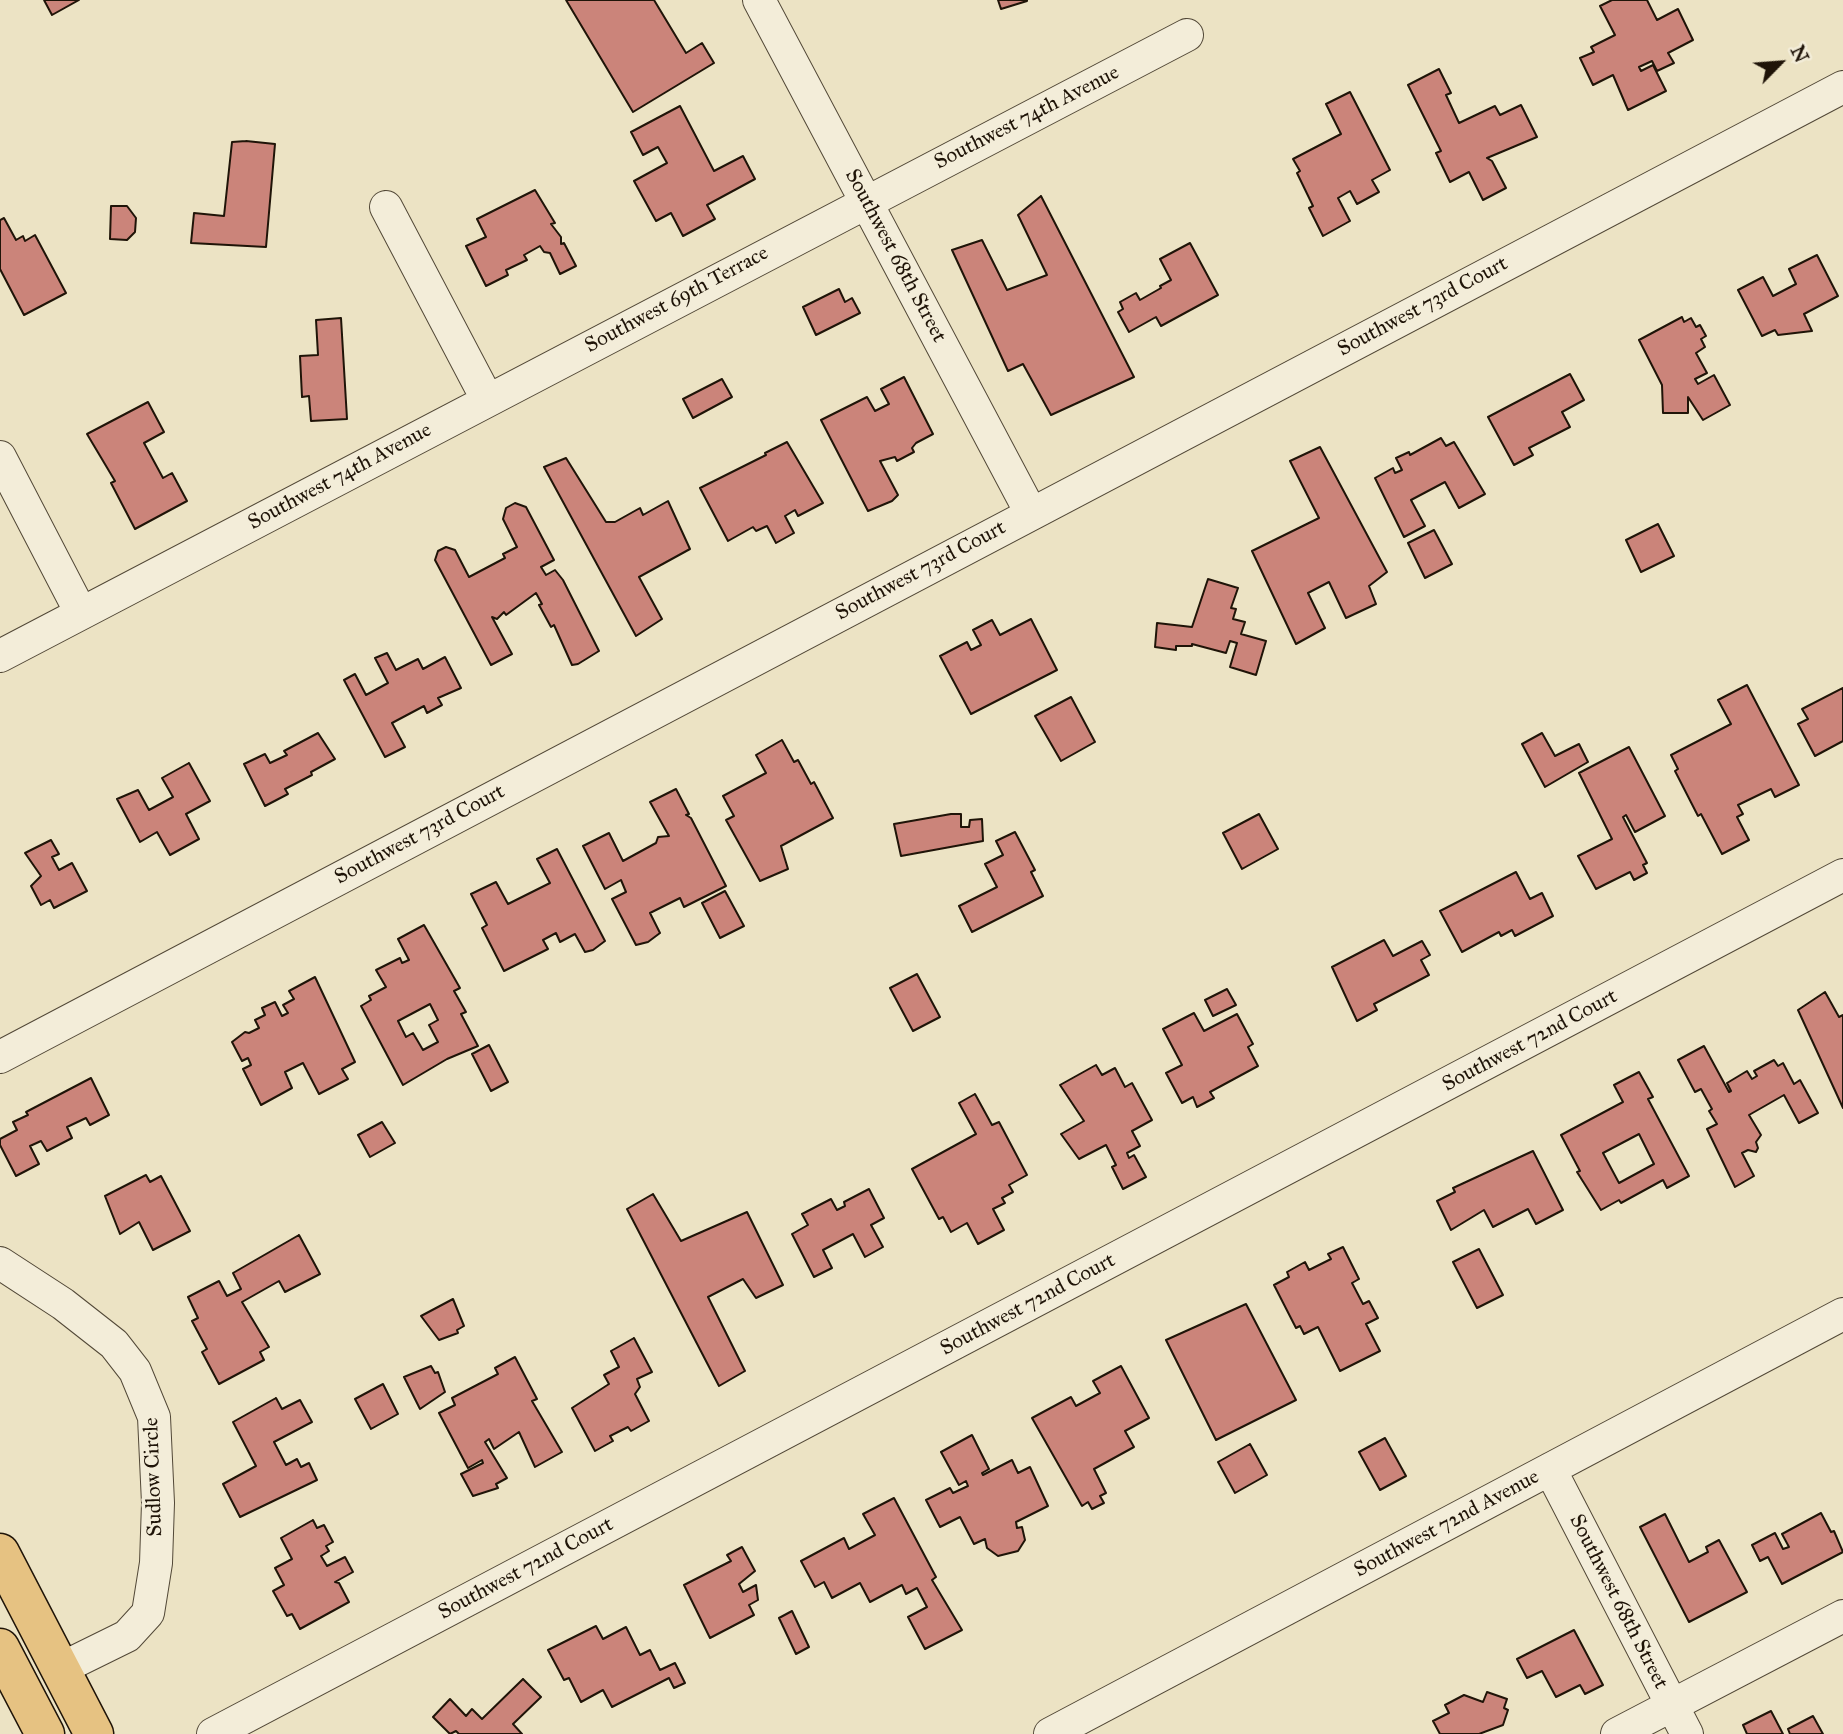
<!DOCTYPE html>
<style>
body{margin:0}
#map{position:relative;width:1843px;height:1734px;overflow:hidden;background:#ece3c4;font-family:"IM FELL Great Primer",serif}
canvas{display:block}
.north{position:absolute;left:1745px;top:28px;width:70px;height:70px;-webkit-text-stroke:5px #f3edd9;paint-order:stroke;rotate:65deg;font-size:19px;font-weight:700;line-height:28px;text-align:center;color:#1f1408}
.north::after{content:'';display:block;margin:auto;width:24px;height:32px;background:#1f1408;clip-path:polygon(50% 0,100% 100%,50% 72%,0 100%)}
</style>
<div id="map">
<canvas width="1843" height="1734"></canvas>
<div class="north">N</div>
</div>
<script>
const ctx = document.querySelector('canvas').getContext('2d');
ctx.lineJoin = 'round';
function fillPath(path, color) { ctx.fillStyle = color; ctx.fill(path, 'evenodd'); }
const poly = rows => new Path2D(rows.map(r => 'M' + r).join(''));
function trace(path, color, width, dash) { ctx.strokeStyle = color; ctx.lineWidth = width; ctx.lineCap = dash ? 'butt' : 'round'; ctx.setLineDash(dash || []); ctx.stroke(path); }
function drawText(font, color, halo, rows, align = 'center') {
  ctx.font = font + ' "IM FELL Great Primer",serif'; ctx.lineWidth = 7; ctx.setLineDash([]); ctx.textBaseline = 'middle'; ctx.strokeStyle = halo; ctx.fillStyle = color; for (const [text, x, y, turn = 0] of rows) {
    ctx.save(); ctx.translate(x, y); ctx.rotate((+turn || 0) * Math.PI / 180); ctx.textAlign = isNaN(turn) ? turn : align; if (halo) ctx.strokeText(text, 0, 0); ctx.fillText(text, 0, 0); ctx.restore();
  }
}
const building = poly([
 [44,0,79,0,52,15,44,0],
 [566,0,654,0,686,53,702,43,714,63,633,112,566,0],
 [998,0,1027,0,1027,1,1001,9,998,0],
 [1612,0,1647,0,1657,20,1678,9,1693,40,1668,53,1674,63,1657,71,1652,61,1639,67,1641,71,1653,65,1666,91,1628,110,1613,75,1593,85,1580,58,1594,52,1591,47,1615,35,1600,6,1612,0],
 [1439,69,1451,93,1446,95,1459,123,1495,106,1500,115,1521,105,1537,137,1487,158,1492,161,1506,188,1483,200,1469,172,1450,182,1436,153,1441,151,1408,85,1439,69],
 [1350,92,1390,170,1372,180,1379,192,1357,204,1350,191,1338,198,1350,221,1323,236,1309,208,1313,206,1297,173,1300,171,1293,159,1341,134,1326,104,1350,92],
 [680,106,714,171,743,156,755,179,707,205,715,219,683,236,671,213,656,221,634,181,667,163,658,147,643,155,631,132,680,106],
 [246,141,275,144,266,247,191,243,194,213,224,216,232,142,246,141],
 [535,190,555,223,551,224,561,237,561,244,564,243,576,266,560,274,550,253,544,252,540,246,524,255,527,260,506,270,508,275,486,286,466,246,486,237,477,219,535,190],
 [1041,196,1134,377,1051,415,1023,364,1008,371,952,250,982,240,1007,290,1047,275,1018,215,1041,196],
 [111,206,127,206,136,218,135,232,127,240,110,239,111,206],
 [4,218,16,240,23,236,25,241,35,235,66,293,24,315,0,269,0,220,4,218],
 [1190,243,1218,295,1161,326,1156,317,1129,332,1118,312,1123,309,1120,302,1136,293,1140,300,1161,288,1160,286,1171,280,1160,259,1190,243],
 [1817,255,1838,296,1804,314,1812,331,1778,335,1775,330,1762,336,1738,290,1763,277,1773,296,1796,284,1789,269,1817,255],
 [839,289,845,302,852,298,860,313,816,335,803,307,839,289],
 [1682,317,1684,322,1691,318,1696,327,1700,325,1706,336,1701,339,1705,347,1696,353,1707,373,1695,379,1698,384,1714,375,1730,405,1703,420,1688,397,1688,413,1663,413,1662,385,1639,340,1682,317],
 [341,318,347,419,311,421,309,396,302,397,300,356,318,355,316,320,341,318],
 [1570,374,1584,400,1562,412,1570,427,1529,448,1533,455,1514,465,1488,417,1570,374],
 [904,377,933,434,916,443,912,448,914,452,897,461,895,457,880,461,898,495,892,501,868,511,821,420,867,397,875,411,889,404,881,389,904,377],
 [722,379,732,397,693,418,683,399,722,379],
 [148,402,164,432,144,443,163,478,172,473,187,501,135,529,111,483,115,481,87,434,148,402],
 [1441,438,1446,446,1454,442,1485,494,1459,508,1445,482,1411,500,1425,526,1404,537,1375,478,1393,468,1395,473,1402,470,1396,458,1409,452,1410,455,1441,438],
 [787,442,823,503,798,516,795,510,785,516,794,533,776,543,767,526,756,531,753,527,728,541,700,488,766,455,765,453,787,442],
 [1320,447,1387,572,1369,586,1376,604,1346,618,1329,582,1308,593,1325,628,1296,644,1252,551,1319,518,1290,461,1320,447],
 [566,458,606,522,615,522,640,508,643,515,668,501,690,549,639,577,662,619,636,636,544,467,566,458],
 [515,503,526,507,554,560,541,567,546,575,555,570,563,580,599,651,578,664,572,665,554,625,551,627,539,605,542,604,536,593,506,615,504,612,497,619,492,617,512,654,491,665,435,560,438,551,446,547,455,550,469,577,505,558,503,554,517,547,503,519,506,508,515,503],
 [1658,524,1674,556,1641,572,1626,540,1658,524],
 [1434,530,1452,564,1425,578,1408,543,1434,530],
 [1208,579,1238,588,1231,608,1236,609,1233,619,1245,622,1241,634,1266,641,1256,675,1230,667,1237,643,1230,641,1226,653,1192,644,1192,646,1176,646,1176,650,1155,647,1157,623,1192,627,1208,579],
 [1031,619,1057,670,971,714,940,656,967,642,971,650,981,645,973,630,992,620,1000,635,1031,619],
 [387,653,396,670,418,659,423,669,445,657,461,688,438,698,442,705,427,713,424,706,392,723,405,747,385,757,344,680,355,674,366,695,388,683,375,658,387,653],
 [1747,685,1799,785,1775,797,1771,789,1738,805,1743,814,1737,817,1749,840,1722,854,1701,814,1698,816,1675,771,1678,769,1671,755,1731,724,1718,700,1747,685],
 [1843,688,1843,741,1815,756,1798,724,1808,719,1802,709,1843,688],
 [1071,697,1095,742,1061,761,1035,716,1071,697],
 [318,733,335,759,311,772,312,775,285,789,288,794,265,806,244,764,265,754,270,763,287,755,284,751,318,733],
 [1542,733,1555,756,1579,744,1588,762,1545,787,1522,744,1542,733],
 [782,740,794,762,798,760,811,784,814,782,833,818,781,846,788,869,760,881,726,820,734,816,723,796,766,773,756,755,782,740],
 [1629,747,1665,816,1635,832,1626,815,1623,817,1647,863,1643,865,1647,873,1634,880,1630,872,1596,889,1578,856,1612,839,1579,773,1629,747],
 [189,763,210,801,186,814,199,839,170,855,157,832,140,842,117,799,138,790,149,810,173,797,162,778,189,763],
 [676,789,689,814,686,815,691,818,726,886,684,907,680,898,650,913,660,933,648,942,636,945,612,899,626,892,621,880,605,889,583,846,609,833,623,861,656,843,658,837,669,836,650,802,676,789],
 [951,814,961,814,961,827,969,827,970,820,982,819,983,841,901,856,894,824,951,814],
 [1259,814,1278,849,1242,869,1223,833,1259,814],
 [1015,832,1035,870,1031,872,1043,896,972,932,959,906,997,887,985,864,1003,855,996,841,1015,832],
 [51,840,59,854,52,857,59,870,72,863,87,891,54,908,50,900,41,905,31,886,41,876,25,853,51,840],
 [557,849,605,941,593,950,585,952,575,934,560,942,556,933,543,940,548,949,504,971,482,928,487,925,471,894,496,882,508,904,550,883,537,859,557,849],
 [1516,872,1530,899,1542,893,1553,916,1515,936,1512,930,1501,936,1499,932,1462,952,1440,911,1516,872],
 [725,891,744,926,720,938,702,903,725,891],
 [424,925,460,988,454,991,466,1012,461,1014,478,1046,447,1059,403,1085,361,1006,371,1000,369,996,386,987,376,970,400,958,402,963,409,960,398,939,424,925],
 [430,1004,438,1020,429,1025,438,1042,423,1050,413,1033,406,1037,398,1021,430,1004],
 [1384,940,1393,956,1422,941,1430,955,1421,960,1429,975,1374,1004,1377,1010,1357,1021,1332,967,1384,940],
 [917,974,940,1017,913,1031,890,988,917,974],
 [315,977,355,1062,342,1069,348,1079,319,1094,303,1063,285,1072,292,1088,261,1105,243,1069,251,1065,248,1058,242,1061,232,1042,245,1032,249,1033,259,1028,255,1020,265,1015,262,1008,275,1002,282,1016,288,1013,283,1005,294,999,289,991,315,977],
 [1227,989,1236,1005,1213,1016,1205,1000,1227,989],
 [1825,992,1839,1017,1843,1015,1843,1108,1798,1010,1825,992],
 [1194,1013,1204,1031,1237,1014,1253,1044,1248,1047,1258,1066,1210,1092,1214,1098,1197,1107,1193,1097,1182,1103,1166,1073,1182,1065,1163,1029,1194,1013],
 [489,1045,508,1082,491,1091,472,1054,489,1045],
 [1704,1046,1729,1092,1731,1091,1727,1083,1747,1071,1752,1079,1757,1076,1754,1071,1774,1060,1778,1066,1783,1063,1794,1084,1800,1080,1818,1113,1799,1123,1784,1095,1749,1115,1761,1135,1756,1142,1758,1148,1756,1152,1748,1150,1742,1153,1754,1176,1735,1187,1707,1129,1717,1124,1709,1111,1712,1109,1701,1089,1695,1092,1678,1060,1704,1046],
 [1096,1065,1102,1075,1115,1068,1125,1087,1132,1083,1152,1120,1132,1131,1140,1146,1127,1153,1129,1158,1134,1155,1146,1177,1123,1189,1112,1167,1116,1165,1106,1145,1079,1159,1061,1134,1084,1121,1060,1085,1096,1065],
 [1639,1072,1653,1097,1648,1099,1689,1176,1667,1188,1663,1180,1621,1203,1619,1200,1601,1210,1577,1172,1580,1171,1561,1135,1623,1102,1614,1085,1639,1072],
 [1639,1134,1654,1164,1619,1183,1603,1153,1639,1134],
 [91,1078,109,1115,90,1125,86,1118,67,1127,72,1138,47,1151,41,1141,30,1146,39,1164,16,1176,0,1145,0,1139,17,1130,13,1122,28,1115,26,1112,91,1078],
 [975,1094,992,1125,999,1122,1027,1175,1009,1185,1013,1192,1002,1198,1005,1203,993,1209,1004,1230,978,1244,967,1223,951,1232,943,1217,939,1219,912,1169,976,1134,959,1103,975,1094],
 [382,1122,395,1143,370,1157,358,1135,382,1122],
 [1533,1151,1563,1210,1536,1224,1528,1209,1493,1227,1484,1210,1451,1230,1437,1201,1455,1192,1453,1188,1533,1151],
 [146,1175,150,1182,161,1176,190,1231,153,1250,139,1222,120,1234,105,1196,146,1175],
 [869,1189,884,1218,871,1225,883,1247,865,1257,853,1234,823,1250,832,1268,814,1277,792,1234,808,1225,802,1214,831,1199,837,1210,845,1206,844,1202,869,1189],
 [653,1194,681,1241,747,1212,783,1285,756,1298,743,1279,708,1297,745,1371,719,1386,627,1209,653,1194],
 [299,1235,320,1274,285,1292,279,1281,242,1302,269,1347,260,1352,264,1360,219,1384,202,1352,207,1349,192,1321,198,1318,188,1297,219,1281,227,1296,241,1289,233,1273,299,1235],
 [1343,1247,1359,1279,1352,1283,1363,1304,1369,1301,1378,1318,1366,1324,1380,1351,1340,1371,1318,1327,1304,1334,1300,1326,1296,1328,1274,1285,1289,1277,1287,1272,1305,1262,1309,1270,1331,1259,1328,1254,1343,1247],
 [1479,1249,1503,1295,1477,1308,1453,1262,1479,1249],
 [453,1299,464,1326,457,1330,458,1333,439,1340,421,1316,453,1299],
 [1246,1304,1296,1400,1216,1440,1166,1340,1246,1304],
 [634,1338,652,1372,637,1379,640,1387,635,1394,649,1421,631,1431,628,1427,610,1436,613,1441,595,1451,572,1408,609,1384,604,1375,619,1367,611,1351,634,1338],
 [515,1357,537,1399,532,1401,562,1452,535,1467,519,1432,494,1449,489,1439,485,1442,507,1478,496,1484,498,1488,473,1496,461,1474,483,1463,482,1460,468,1468,439,1413,455,1405,452,1398,498,1374,495,1368,515,1357],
 [431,1366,435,1373,438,1372,445,1392,420,1409,404,1377,431,1366],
 [1121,1366,1149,1418,1125,1431,1134,1447,1094,1469,1106,1493,1100,1496,1104,1503,1092,1509,1088,1502,1082,1506,1032,1418,1071,1397,1076,1406,1100,1393,1093,1381,1121,1366],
 [383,1384,398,1414,371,1429,355,1399,383,1384],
 [276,1398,282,1409,300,1400,312,1422,274,1442,286,1465,297,1459,301,1467,309,1463,317,1480,240,1517,223,1484,256,1466,233,1422,276,1398],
 [972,1435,989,1469,982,1473,983,1475,1012,1460,1018,1473,1030,1467,1048,1506,1016,1522,1017,1528,1022,1527,1025,1540,1018,1551,998,1556,987,1548,985,1539,974,1544,960,1517,940,1527,926,1500,950,1488,953,1493,968,1486,966,1481,959,1485,941,1452,972,1435],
 [1385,1438,1406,1476,1380,1490,1359,1452,1385,1438],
 [1250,1444,1267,1475,1235,1493,1218,1462,1250,1444],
 [894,1498,936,1577,932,1580,962,1630,925,1649,908,1617,927,1607,917,1588,906,1594,902,1585,870,1602,860,1583,832,1598,824,1582,815,1587,801,1561,844,1538,849,1549,875,1535,863,1514,894,1498],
 [1821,1513,1831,1532,1834,1531,1843,1552,1782,1584,1768,1557,1760,1561,1752,1545,1775,1533,1783,1549,1789,1547,1782,1534,1821,1513],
 [1665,1514,1689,1562,1708,1552,1706,1547,1719,1540,1747,1592,1689,1622,1640,1527,1665,1514],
 [313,1520,317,1528,324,1525,333,1542,326,1546,329,1551,321,1556,327,1566,345,1557,353,1572,335,1582,339,1583,349,1602,300,1629,292,1614,287,1616,273,1591,284,1585,275,1568,292,1559,281,1538,313,1520],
 [742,1547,755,1571,739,1584,743,1592,756,1585,758,1600,749,1605,754,1615,710,1638,684,1585,731,1561,727,1555,742,1547],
 [792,1611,809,1647,796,1654,779,1618,792,1611],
 [596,1626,603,1639,626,1627,640,1655,650,1650,660,1670,675,1663,685,1683,674,1688,669,1678,612,1707,603,1690,581,1702,569,1678,564,1680,548,1650,596,1626],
 [1574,1630,1603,1685,1585,1694,1580,1685,1556,1697,1542,1671,1527,1678,1517,1659,1574,1630],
 [523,1679,541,1697,513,1724,522,1734,459,1734,456,1731,450,1734,433,1717,450,1699,466,1716,472,1709,482,1719,523,1679],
 [1487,1692,1507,1699,1504,1708,1508,1710,1503,1725,1479,1734,1440,1734,1433,1721,1449,1713,1445,1705,1464,1695,1483,1702,1487,1692],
 [1771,1711,1783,1734,1747,1734,1743,1725,1771,1711],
 [1813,1716,1823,1734,1790,1734,1788,1729,1813,1716]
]);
const minor = poly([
 [759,0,1031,513],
 [386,207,487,399],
 [0,457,81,613],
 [0,656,1187,35],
 [0,1057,1843,87],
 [0,1263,63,1304,114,1344,135,1371,154,1417,158,1503,156,1563,148,1613,127,1636,60,1669],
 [1550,1469,1687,1734],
 [213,1734,1843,875],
 [1050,1734,1843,1314],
 [1617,1734,1843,1616]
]);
const major = poly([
 [0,1553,94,1734],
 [0,1648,45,1734]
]);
const streetNames = [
 ["Southwest 74th Avenue",1027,118,-27],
 ["Southwest 68th Street",895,256,62],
 ["Southwest 69th Terrace",677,300,-28],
 ["Southwest 73rd Court",1423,307,-28],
 ["Southwest 74th Avenue",340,477,-28],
 ["Southwest 73rd Court",921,571,-28],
 ["Southwest 73rd Court",420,835,-28],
 ["Southwest 72nd Court",1530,1041,-28],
 ["Southwest 72nd Court",1028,1305,-28],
 ["Sudlow Circle",154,1477,-92],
 ["Southwest 72nd Avenue",1447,1524,-28],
 ["Southwest 72nd Court",526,1569,-28],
 ["Southwest 68th Street",1618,1602,63]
];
fillPath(building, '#cb847a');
trace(building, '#1f1408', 2);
trace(minor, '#524837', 34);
trace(major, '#1f1408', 41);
trace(minor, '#f3edd9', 32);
trace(major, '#e6c282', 38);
drawText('21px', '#1f1408', '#f3edd9', streetNames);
</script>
